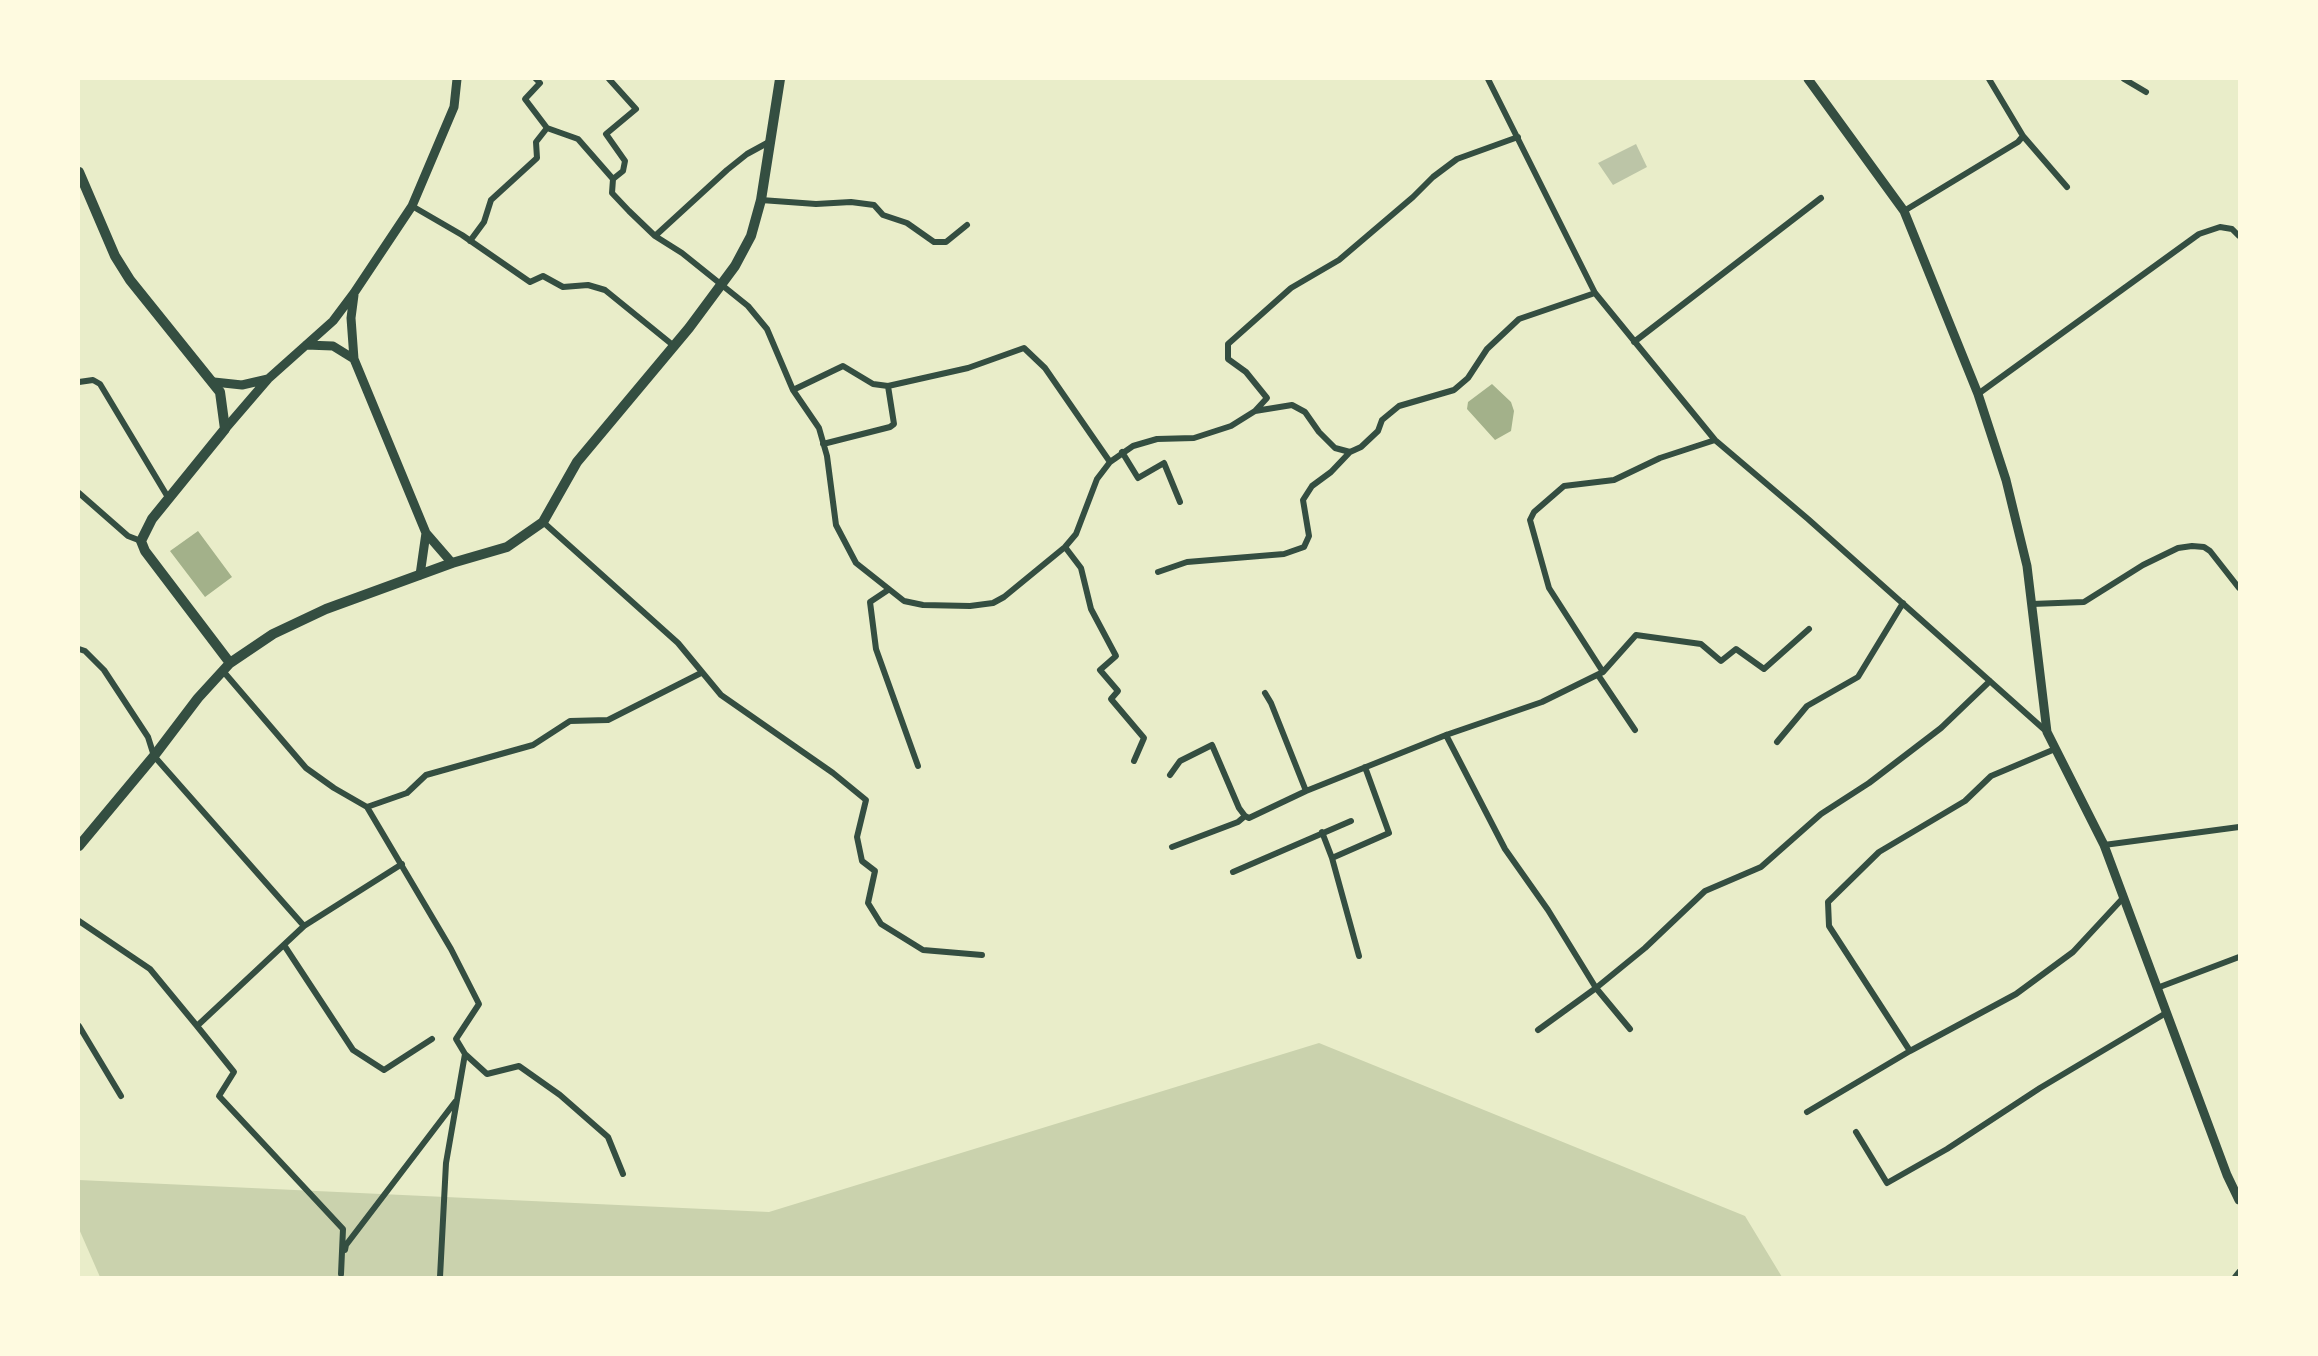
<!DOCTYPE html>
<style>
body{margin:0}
#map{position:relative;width:2318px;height:1356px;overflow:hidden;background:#e9edc9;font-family:"Source Sans 3",sans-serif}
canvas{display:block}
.frame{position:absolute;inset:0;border:80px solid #fefae0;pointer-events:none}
</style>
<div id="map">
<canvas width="2318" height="1356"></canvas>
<div class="frame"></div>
</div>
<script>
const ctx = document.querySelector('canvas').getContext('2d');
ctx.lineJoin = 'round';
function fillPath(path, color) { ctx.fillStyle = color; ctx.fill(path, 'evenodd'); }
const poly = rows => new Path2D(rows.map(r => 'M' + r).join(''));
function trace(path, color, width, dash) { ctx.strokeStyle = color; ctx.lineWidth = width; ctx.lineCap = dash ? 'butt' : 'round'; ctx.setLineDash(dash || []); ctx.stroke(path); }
const green = poly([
 [1319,1043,1745,1216,1782,1277,100,1277,79,1229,79,1180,769,1212]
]);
const water = poly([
 [1492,384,1511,402,1514,411,1511,431,1495,440,1467,409,1468,402],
 [198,531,232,577,205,597,170,551]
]);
const building = poly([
 [1636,144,1647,167,1613,185,1598,163]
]);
const minor = poly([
 [536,79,540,83,525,99,547,128,578,139,613,179,612,193,629,211,655,236,682,253,748,306,767,329,793,390,819,428,827,456,836,525,856,563,904,601,923,605,970,606,993,603,1004,597,1065,547,1076,534,1097,479,1110,462,1133,446,1157,439,1194,438,1231,426,1255,411,1292,405,1305,412,1319,432,1335,448,1350,452,1361,447,1378,431,1382,420,1399,406,1454,390,1468,378,1487,349,1519,319,1595,293],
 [609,79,636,109,606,134,625,161,623,171,613,179],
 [1488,79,1595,293,1715,440,1808,519,2047,732],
 [1989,79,2023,136,2067,187],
 [2124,79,2146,92],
 [761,200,816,204,851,202,874,205,883,215,907,223,934,242,946,242,967,225],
 [412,206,462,235,530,282,543,276,563,287,588,285,605,290,674,346],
 [1904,211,2018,142,2023,136],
 [655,236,727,170,747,154,769,142],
 [470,241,484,222,491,200,537,158,536,142,547,128],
 [1634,342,1821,198],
 [79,382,93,380,100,384,169,499],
 [793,390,843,366,873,384,888,386],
 [1978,394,2199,234,2220,227,2232,229,2239,236],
 [1255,411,1267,398,1246,372,1228,359,1228,344,1291,288,1339,260,1413,197,1433,177,1457,159,1518,137],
 [823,444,890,427,894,424,888,386,968,368,1024,348,1045,368,1110,462],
 [1122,452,1138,478,1164,463,1180,502],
 [79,493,128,536,141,541],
 [543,522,678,643,721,695,833,773,866,800,857,837,862,861,875,871,868,903,881,924,923,950,982,955],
 [1065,547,1081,568,1091,609,1116,656,1100,670,1118,691,1111,699,1144,738,1134,761],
 [1158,572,1187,562,1284,554,1304,547,1309,536,1303,500,1312,486,1331,472,1350,452],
 [888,590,870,602,876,649,918,766],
 [2032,604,2084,602,2143,565,2178,548,2192,546,2204,547,2210,551,2239,588],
 [79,649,85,651,104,670,148,737,154,756,304,926,402,864],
 [223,671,306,768,334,788,367,807,451,949,479,1004,456,1039,465,1054,487,1074,519,1066,560,1095,608,1137,623,1174],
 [1603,672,1549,588,1530,520,1534,512,1564,486,1614,480,1660,458,1715,440],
 [1598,675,1635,730],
 [1265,693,1271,703,1306,791],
 [1446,735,1505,849,1548,910,1596,988,1630,1029],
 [1777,742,1807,706,1858,677,1903,603],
 [1170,775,1180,761,1212,745,1239,808,1245,816],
 [367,807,407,793,426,775,533,745,570,721,608,720,701,673],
 [1322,832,1332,858,1359,956],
 [2104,845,2239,827],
 [1172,847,1238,822,1245,816,1249,818,1306,791,1446,735,1542,702,1603,672,1636,635,1701,644,1721,661,1736,649,1764,669,1809,629],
 [1332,858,1389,833,1365,767],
 [1233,872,1351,821],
 [79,921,150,969,197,1026,304,926],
 [284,945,353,1050,384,1070,432,1039],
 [2157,988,2239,957],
 [79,1026,121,1096],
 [197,1026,234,1072,219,1096,343,1229,341,1274],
 [1538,1030,1596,988,1645,948,1705,891,1761,867,1821,814,1869,783,1941,728,1990,681],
 [1910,1051,1829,926,1828,902,1879,852,1965,801,1991,776,2055,749],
 [1807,1112,1910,1051,2016,994,2073,952,2124,897],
 [1856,1132,1887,1183,1947,1149,2040,1088,2166,1013],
 [345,1250,346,1245,455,1102],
 [440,1277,446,1163,465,1054],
 [2235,1277,2239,1272]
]);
const secondary = poly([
 [1808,79,1904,211,1978,394,2006,480,2027,566,2047,732,2104,845,2227,1175,2239,1200],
 [354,295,351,318,354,359,426,533,452,563],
 [306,345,333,346,354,359],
 [214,382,242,385,268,379],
 [225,429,268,379,333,321,354,293,412,206,454,107,457,79],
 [420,575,426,533]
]);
const primary = poly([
 [79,172,115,256,130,280,220,392,225,429,152,519,141,541,145,551,230,663],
 [79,846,154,756,198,698,230,663,273,634,326,609,452,563,507,547,543,522,577,462,689,328,735,266,751,236,761,200,780,79]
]);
fillPath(green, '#cad2ad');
fillPath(water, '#a3b18a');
fillPath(building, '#bcc5a7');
trace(minor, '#344e41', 6);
trace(secondary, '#344e41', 9);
trace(primary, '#344e41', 10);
</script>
